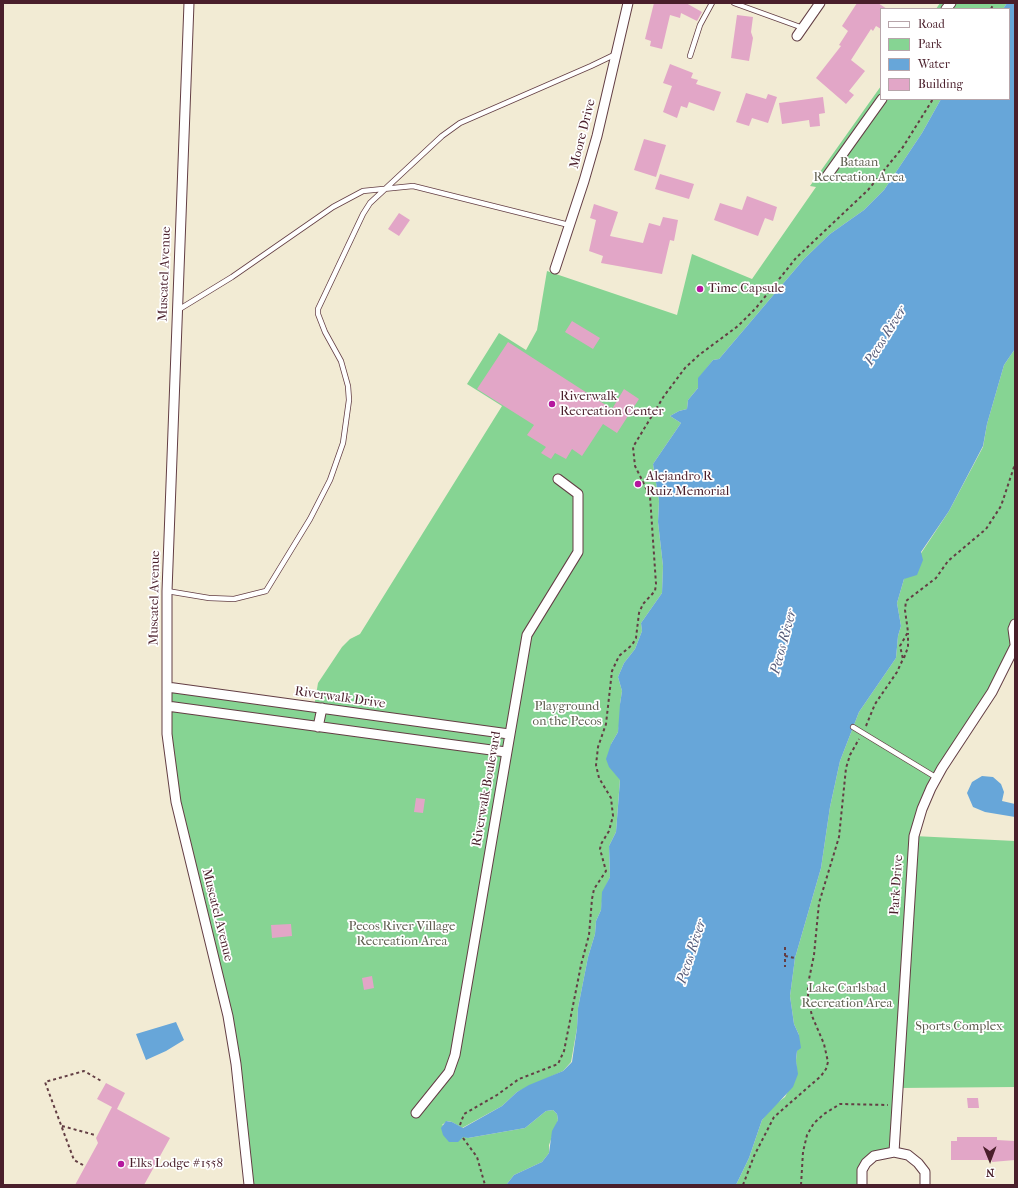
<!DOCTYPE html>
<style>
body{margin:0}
#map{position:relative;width:1018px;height:1188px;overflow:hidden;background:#f2ebd4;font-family:"IM FELL French Canon",serif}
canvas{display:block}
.frame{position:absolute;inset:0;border:4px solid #4a1f2b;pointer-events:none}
.legend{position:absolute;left:880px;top:8px;width:130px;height:92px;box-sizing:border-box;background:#fff;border:1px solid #b7a5aa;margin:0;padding:5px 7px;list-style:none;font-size:12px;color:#4a1f2b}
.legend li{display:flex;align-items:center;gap:8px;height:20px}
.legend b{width:20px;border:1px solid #b7a5aa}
.north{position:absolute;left:970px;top:1140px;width:40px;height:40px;-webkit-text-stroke:3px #fff;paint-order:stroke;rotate:179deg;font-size:11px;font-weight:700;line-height:16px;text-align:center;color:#4a1f2b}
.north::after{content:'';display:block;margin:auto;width:14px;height:18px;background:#4a1f2b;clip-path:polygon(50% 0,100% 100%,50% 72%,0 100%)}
</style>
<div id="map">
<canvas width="1018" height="1188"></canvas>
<div class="frame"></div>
<ul class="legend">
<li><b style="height:5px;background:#fff"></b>Road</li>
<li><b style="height:11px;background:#86d493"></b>Park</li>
<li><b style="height:11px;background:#67a6d9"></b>Water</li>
<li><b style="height:11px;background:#e2a6c7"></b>Building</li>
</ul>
<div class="north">N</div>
</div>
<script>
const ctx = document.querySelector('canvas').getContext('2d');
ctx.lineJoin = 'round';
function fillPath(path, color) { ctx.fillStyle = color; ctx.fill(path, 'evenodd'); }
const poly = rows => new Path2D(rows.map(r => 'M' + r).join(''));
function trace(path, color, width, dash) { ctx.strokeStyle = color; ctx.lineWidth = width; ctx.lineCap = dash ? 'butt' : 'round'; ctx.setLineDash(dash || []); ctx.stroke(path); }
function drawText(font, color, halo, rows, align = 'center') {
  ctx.font = font + ' "IM FELL French Canon",serif'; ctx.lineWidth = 3.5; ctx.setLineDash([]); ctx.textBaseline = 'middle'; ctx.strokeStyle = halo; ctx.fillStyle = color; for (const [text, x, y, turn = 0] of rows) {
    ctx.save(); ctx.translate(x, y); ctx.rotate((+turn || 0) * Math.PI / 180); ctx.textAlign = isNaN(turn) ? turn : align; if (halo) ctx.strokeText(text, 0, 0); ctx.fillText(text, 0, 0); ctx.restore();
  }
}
const green = poly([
 [940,3,1007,3,1003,9,936,9],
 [881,86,881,99,941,99,922,133,884,190,864,210,830,234,804,259,719,359,713,360,699,378,698,388,688,400,687,409,679,411,670,416,681,423,653,464,659,501,658,522,663,566,662,593,641,623,642,631,635,649,624,663,618,677,622,691,620,704,620,720,618,732,611,744,620,779,616,832,609,846,610,877,603,892,601,910,596,921,595,934,588,957,578,1008,577,1028,571,1062,563,1071,517,1092,502,1106,462,1128,452,1122,447,1121,442,1125,468,1138,525,1128,546,1111,553,1110,557,1114,558,1120,549,1145,549,1153,542,1162,514,1175,506,1185,249,1185,236,1064,176,802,167,687,314,707,318,683,342,647,350,639,360,634,502,406,467,384,499,333,526,350,537,330,547,271,677,315,692,254,752,279,816,187,810,186],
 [1015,349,1015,646,942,768,914,836,1015,841,1015,1087,898,1088,894,1152,866,1163,862,1185,736,1185,749,1158,762,1120,773,1106,785,1097,797,1074,796,1060,799,1035,794,1024,790,996,795,958,821,868,830,807,840,761,859,712,896,658,898,636,901,626,897,603,904,579,949,511,983,447,987,424,1004,365]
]);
const water = poly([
 [1007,3,1015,3,1015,349,1004,365,987,424,983,446,949,511,921,552,923,560,917,575,904,579,897,603,901,626,898,636,896,658,859,712,840,761,830,807,821,868,795,958,790,996,794,1024,799,1035,801,1048,797,1051,796,1060,798,1074,793,1087,762,1120,749,1158,736,1185,506,1185,514,1175,542,1162,549,1153,552,1131,558,1120,557,1114,553,1110,546,1111,525,1128,468,1138,463,1137,458,1142,449,1142,443,1135,441,1128,446,1121,452,1122,463,1128,502,1106,517,1092,529,1085,563,1071,572,1062,577,1028,578,1008,588,957,595,934,596,921,601,910,602,892,610,877,609,846,616,832,620,780,609,767,606,759,611,744,618,732,620,704,622,691,618,677,624,663,635,649,642,631,641,623,662,593,663,566,658,522,659,501,653,464,681,423,670,416,679,411,687,409,688,400,698,388,698,378,713,360,719,359,804,259,830,234,864,210,884,190,922,133,941,99,1009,99,1009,9,1003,9],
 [982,776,993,777,1001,784,1004,792,1002,801,1015,804,1015,817,985,812,973,807,967,793,972,782],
 [176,1022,184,1040,166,1051,146,1060,136,1034]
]);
const building = poly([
 [654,3,686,3,702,12,697,21,681,13,680,18,670,15,662,49,650,46,651,41,645,39],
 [857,3,878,3,887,9,881,9,881,29,876,26,873,31,871,29,851,60,865,71,849,91,854,95,846,104,816,78,841,46,839,45,848,31,842,26],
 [737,15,753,17,751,32,753,38,749,61,731,58],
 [670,64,693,73,691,78,698,80,696,84,721,92,714,111,689,102,687,108,681,106,677,118,663,112,672,86,663,83],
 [746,93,766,99,768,94,777,97,768,123,752,118,749,126,736,122],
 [823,97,825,113,819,114,820,126,810,127,809,120,782,124,779,103],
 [644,139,666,145,656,177,634,170],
 [660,174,694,184,689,199,655,189],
 [747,196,777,207,773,221,765,218,758,236,714,220,720,203,742,210],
 [594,204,618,212,610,236,643,243,649,223,660,226,663,217,678,220,674,241,670,240,662,274,601,263,603,256,589,251,596,220,590,218],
 [399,213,410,220,399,236,388,229],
 [572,321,600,338,593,349,565,332],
 [508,342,612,409,624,389,639,399,617,433,603,424,582,456,572,449,566,459,555,453,551,459,541,453,546,447,527,435,534,425,477,389],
 [416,798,425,799,423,813,414,812],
 [291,924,292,936,272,938,271,925],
 [372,976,374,988,364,990,362,978],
 [106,1083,125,1093,117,1109,170,1138,144,1185,75,1185,98,1143,96,1138,112,1107,97,1099],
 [967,1098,978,1098,979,1108,968,1108],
 [957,1137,997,1137,997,1140,1015,1141,1015,1160,992,1162,992,1160,951,1160,951,1141,957,1141]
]);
const path = poly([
 [991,9,994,3],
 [904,658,908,647,908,633],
 [866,726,875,704,897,672,903,659,900,646,908,632,905,610,906,601,936,578,948,561,986,529,1001,506,1015,464],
 [785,947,785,967],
 [785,956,795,958],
 [460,1125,464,1114,497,1095,519,1079,558,1064,564,1051,581,965,589,935,592,899,594,889,606,871,600,849,601,844,609,831,613,816,611,798,599,778,596,765,598,747,606,724,612,671,619,656,632,645,636,638,639,613,643,604,655,591,656,584,650,496,635,466,633,447,664,396,685,368,699,355,738,326,756,308,796,258,868,190,903,147,933,99],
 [62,1126,95,1135],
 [463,1138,477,1157,485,1185],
 [83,1165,74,1160,45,1082,84,1071,103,1082],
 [743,1185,754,1156,774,1117,821,1076,826,1069,828,1062,824,1044,812,1016,808,998,808,984,814,955,819,903,839,837,846,768,850,755,859,739],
 [801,1185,803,1152,807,1135,814,1123,824,1114,840,1104,888,1105]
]);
const lane = poly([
 [734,3,803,28],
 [690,56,700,25,712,3],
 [178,310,232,277,333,207,363,191,413,186,569,225],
 [167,591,209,598,234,599,266,591,310,519,330,480,343,443,349,400,348,386,341,361,325,332,318,314,318,309,363,214,370,203,442,136,460,123,591,66,616,54],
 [853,727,937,778]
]);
const street = poly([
 [189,3,167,591,167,734,176,802,228,1016,236,1064,249,1185],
 [946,9,951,3],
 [797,36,820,3],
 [827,176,882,99],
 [555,269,584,181,597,136,628,3],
 [1015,624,1013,629,1015,644],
 [167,687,509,734],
 [167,706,506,752],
 [318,727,322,708],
 [416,1113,449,1072,455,1055,527,635,578,552,578,494,558,479],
 [894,1152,914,836,922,809,931,788,942,768,992,692,1015,646],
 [862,1185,862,1170,866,1163,874,1156,894,1152,908,1155,918,1163,925,1172,925,1185]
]);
const markers = [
 [700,289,4,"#b5179e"],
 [552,404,4,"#b5179e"],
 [638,484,4,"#b5179e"],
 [121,1164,4,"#b5179e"]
];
const streetNames = [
 ["Moore Drive",583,134,-76],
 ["Muscatel Avenue",165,274,-88],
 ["Muscatel Avenue",155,598,-89],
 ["Riverwalk Drive",340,698,8],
 ["Riverwalk Boulevard",487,789,-80],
 ["Park Drive",897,885,-86],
 ["Muscatel Avenue",217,915,76]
];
const parkNames = [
 ["Bataan",859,163],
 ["Recreation Area",859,178],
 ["Playground",567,707],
 ["on the Pecos",567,722],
 ["Pecos River Village",402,927],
 ["Recreation Area",402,942],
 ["Lake Carlsbad",847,989],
 ["Recreation Area",847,1004],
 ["Sports Complex",959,1027]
];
const poiNames = [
 ["Time Capsule",708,289],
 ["Riverwalk",560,397],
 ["Recreation Center",560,412],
 ["Alejandro R",646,477],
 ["Ruiz Memorial",646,492],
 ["Elks Lodge #1558",129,1164]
];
const waterNames = [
 ["Pecos River",886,336,-58],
 ["Pecos River",784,642,-75],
 ["Pecos River",692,952,-72]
];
fillPath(green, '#86d493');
fillPath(water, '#67a6d9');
fillPath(building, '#e2a6c7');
trace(lane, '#633e44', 6);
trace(street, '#633e44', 11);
trace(path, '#633e44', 2, [3, 3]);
trace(lane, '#fff', 4.5);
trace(street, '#fff', 9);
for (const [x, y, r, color] of markers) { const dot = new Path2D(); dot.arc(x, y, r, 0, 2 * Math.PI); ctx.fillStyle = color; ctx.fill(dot); trace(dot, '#fff', 1.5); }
drawText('13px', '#4a1f2b', '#fff', streetNames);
drawText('13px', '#5f5e4f', '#fff', parkNames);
drawText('13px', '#4a1f2b', '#fff', poiNames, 'left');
drawText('italic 14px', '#575c79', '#fff', waterNames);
</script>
